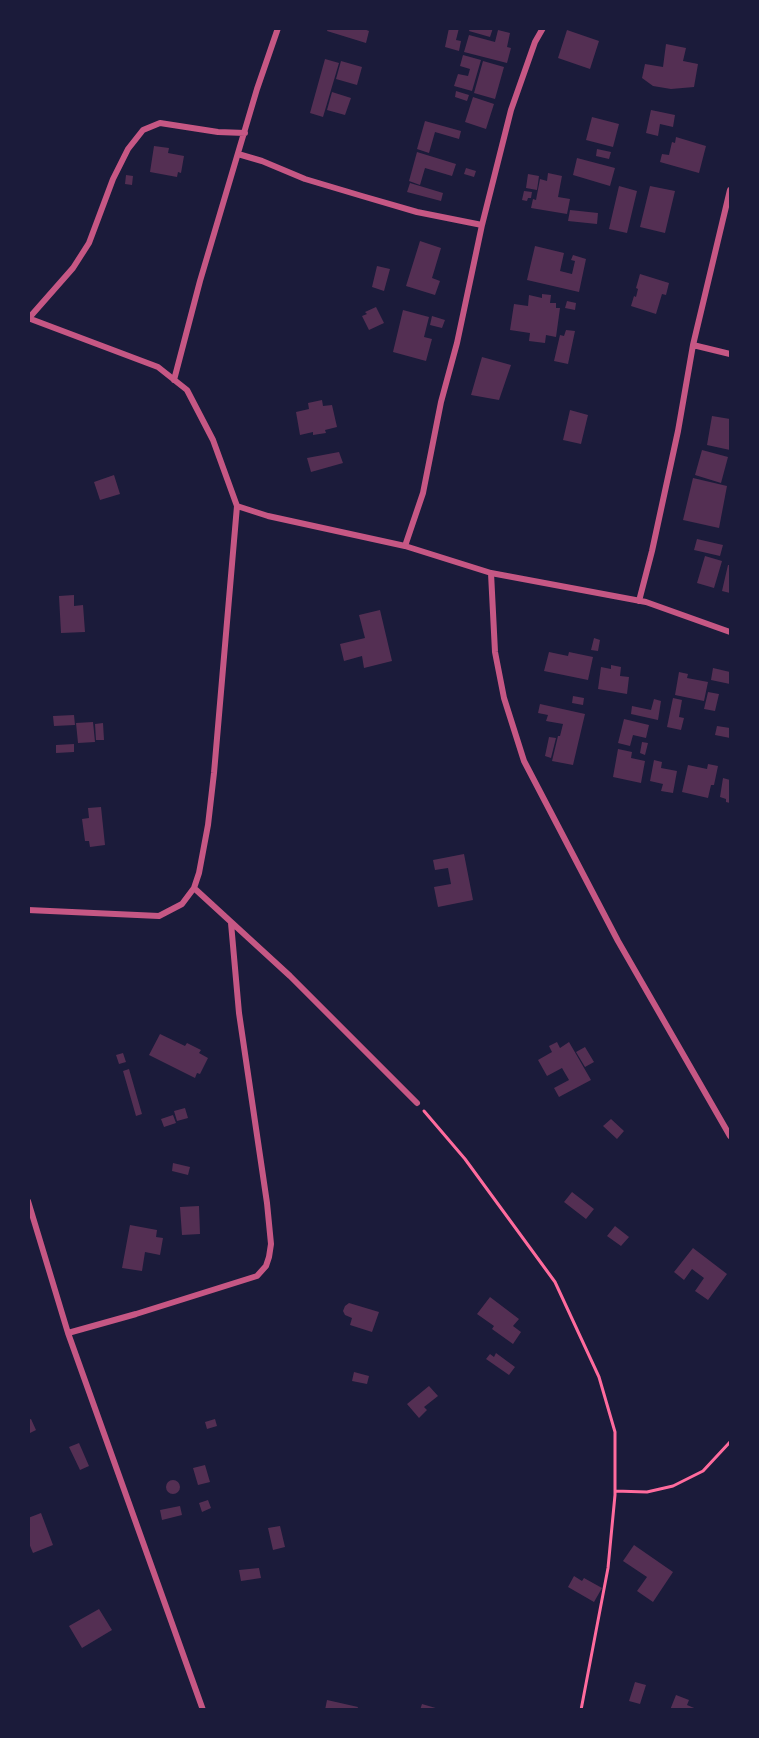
<!DOCTYPE html>
<style>
body{margin:0}
#map{position:relative;width:759px;height:1738px;overflow:hidden;background:#1b1b3a;font-family:Cabin,sans-serif}
canvas{display:block}
.frame{position:absolute;inset:0;border:30px solid #1b1b3a;pointer-events:none}
</style>
<div id="map">
<canvas width="759" height="1738"></canvas>
<div class="frame"></div>
</div>
<script>
const ctx = document.querySelector('canvas').getContext('2d');
ctx.lineJoin = 'round';
function fillPath(path, color) { ctx.fillStyle = color; ctx.fill(path, 'evenodd'); }
const poly = rows => new Path2D(rows.map(r => 'M' + r).join(''));
function trace(path, color, width, dash) { ctx.strokeStyle = color; ctx.lineWidth = width; ctx.lineCap = dash ? 'butt' : 'round'; ctx.setLineDash(dash || []); ctx.stroke(path); }
const building = poly([
 [328,28,361,28,369,31,366,43,327,31],
 [449,28,459,28,456,40,461,41,459,51,445,47],
 [470,28,493,28,490,37,469,31],
 [498,30,510,33,507,47,511,48,507,63,464,52,469,35,495,42],
 [567,30,599,41,590,69,558,58],
 [666,44,686,48,683,61,698,64,694,87,671,89,653,86,642,78,645,64,663,67],
 [463,55,481,60,472,91,454,86,458,74,468,76,470,69,460,66],
 [325,59,339,63,323,117,310,113],
 [341,61,362,67,357,85,336,79],
 [483,61,504,67,495,99,474,93],
 [456,91,469,95,467,101,455,97],
 [332,92,351,98,345,115,327,110],
 [473,97,494,104,486,129,465,122],
 [651,110,675,115,673,127,660,124,658,136,646,133],
 [592,117,619,124,613,147,586,140],
 [425,121,461,131,459,139,435,132,429,153,417,149],
 [676,137,706,146,699,173,660,162,662,154,669,155,672,142,675,143],
 [154,146,169,148,168,153,184,156,181,173,178,172,177,177,150,172],
 [597,149,611,152,609,159,596,156],
 [417,152,456,164,452,176,425,168,420,185,409,181],
 [577,158,615,168,610,186,573,175],
 [466,168,476,171,474,177,464,174],
 [548,173,562,176,558,197,570,199,567,214,531,208,533,199,536,200,540,179,547,181],
 [528,174,539,176,537,190,526,188],
 [126,175,133,176,132,185,125,184],
 [410,183,443,193,441,201,407,192],
 [619,186,637,191,627,233,609,229],
 [650,186,675,191,665,233,640,227],
 [524,191,532,192,531,198,528,198,527,201,522,200],
 [570,210,598,213,597,224,568,221],
 [420,241,441,248,432,278,440,281,435,295,406,286],
 [535,246,564,253,560,271,572,274,575,261,571,260,573,255,586,259,579,292,527,280],
 [377,266,390,269,384,291,372,287],
 [640,274,669,283,666,295,662,294,656,314,631,306,634,296,636,297,638,289,636,288],
 [542,294,551,295,550,303,556,303,556,308,560,308,556,337,546,335,545,343,529,341,530,333,510,330,514,304,528,306,529,295,542,298],
 [567,301,576,303,575,310,565,308],
 [376,307,384,323,369,330,362,316,367,314,365,312],
 [403,310,429,317,424,337,432,339,426,361,393,352],
 [432,316,445,320,442,328,430,325],
 [566,330,575,331,568,364,554,361,560,335,564,336],
 [482,357,511,365,499,400,471,395],
 [322,400,323,406,332,405,337,427,325,430,326,433,313,435,313,432,300,435,296,412,309,409,308,403],
 [570,410,588,415,581,444,563,440],
 [712,416,730,419,730,450,707,445],
 [702,450,728,457,721,483,695,475],
 [339,452,343,463,311,472,307,458],
 [114,475,120,494,100,500,94,482],
 [693,478,727,486,719,528,683,520],
 [697,539,723,545,720,556,694,550],
 [705,556,722,561,714,588,697,583],
 [728,565,730,565,730,593,722,591],
 [74,595,74,606,83,605,85,632,61,633,59,596],
 [380,610,392,661,364,668,362,656,344,661,340,644,365,638,359,615],
 [594,638,600,640,598,651,591,650],
 [549,652,568,656,569,652,593,657,588,680,544,671],
 [611,665,621,667,620,676,629,677,627,694,598,689,601,667,611,669],
 [713,668,730,672,730,684,711,680],
 [679,672,688,674,687,678,708,682,704,701,675,695],
 [708,692,719,694,715,711,704,709],
 [573,696,584,698,583,705,572,703],
 [673,698,682,700,679,717,684,718,681,730,667,727],
 [654,699,661,701,658,720,631,714,632,706,651,710],
 [540,704,585,714,573,765,552,761,558,736,560,736,563,724,546,721,548,715,538,713],
 [74,715,75,725,54,726,53,716],
 [624,719,649,725,646,738,633,735,630,746,618,743],
 [93,722,95,742,78,743,76,723],
 [103,723,104,740,96,740,95,724],
 [717,726,730,728,730,738,715,735],
 [549,737,556,738,551,758,545,756],
 [642,742,648,743,645,755,640,753],
 [74,744,74,752,56,753,56,745],
 [618,749,632,752,631,758,645,761,641,783,613,777],
 [654,760,662,762,661,768,677,771,673,793,661,791,663,784,650,781],
 [708,764,718,766,714,785,711,785,708,798,682,792,688,765,707,769],
 [723,778,730,780,730,803,726,802,726,799,720,797],
 [101,807,105,845,90,847,89,841,85,841,82,819,89,818,88,808],
 [464,854,473,900,438,907,434,887,451,884,448,868,435,870,433,860],
 [160,1034,185,1046,187,1043,201,1050,199,1053,208,1058,200,1074,197,1073,195,1078,149,1055],
 [557,1042,560,1048,569,1042,591,1080,559,1097,554,1088,569,1080,562,1068,547,1076,538,1060,552,1052,549,1046],
 [585,1047,594,1062,585,1067,576,1052],
 [123,1053,126,1062,119,1064,116,1055],
 [129,1069,142,1114,136,1116,123,1071],
 [185,1108,188,1118,177,1121,174,1111],
 [173,1115,176,1123,164,1127,161,1119],
 [611,1119,624,1131,617,1139,603,1126],
 [173,1163,190,1167,188,1175,172,1171],
 [572,1192,594,1209,586,1219,564,1202],
 [199,1206,200,1234,182,1235,180,1207],
 [130,1225,157,1230,156,1237,163,1238,160,1255,145,1252,142,1271,122,1268],
 [615,1226,629,1237,621,1246,607,1236],
 [693,1248,727,1274,708,1300,695,1291,704,1278,692,1269,684,1280,674,1272],
 [490,1297,519,1319,513,1326,521,1332,513,1344,492,1329,494,1326,477,1314],
 [349,1303,379,1312,372,1332,350,1325,352,1318,345,1315,343,1311,345,1306],
 [496,1353,515,1367,509,1375,486,1359,490,1354,494,1357],
 [354,1372,369,1376,367,1384,352,1381],
 [429,1386,438,1396,424,1407,427,1410,419,1418,407,1404],
 [31,1419,36,1430,28,1434,28,1420],
 [215,1419,217,1426,207,1429,205,1422],
 [79,1443,89,1466,80,1470,69,1447],
 [205,1465,210,1482,198,1485,193,1468],
 '166 1487a7 7 0 1 1 14 0a7 7 0 1 1-14 0Z',
 [208,1500,211,1508,202,1512,199,1503],
 [180,1506,182,1515,162,1520,160,1510],
 [41,1513,53,1545,33,1553,28,1541,28,1518],
 [280,1526,285,1547,273,1550,268,1528],
 [634,1545,673,1572,653,1602,637,1591,647,1577,623,1561],
 [259,1568,261,1578,241,1581,239,1570],
 [574,1576,582,1581,584,1578,602,1588,594,1602,568,1587],
 [99,1609,112,1630,82,1648,69,1626],
 [635,1682,646,1685,640,1704,629,1701],
 [676,1695,689,1700,687,1705,699,1710,670,1710],
 [327,1700,358,1707,357,1710,325,1710],
 [422,1704,439,1709,439,1710,420,1710]
]);
const path = poly([
 [424,1111,465,1159,555,1282,599,1377,615,1432,615,1495,608,1568,581,1710],
 [615,1491,647,1492,673,1486,703,1471,730,1442]
]);
const minor = poly([
 [238,154,262,161,305,179,362,196,417,212,482,225],
 [28,318,158,367,187,390,213,440,237,506,214,773,208,825,199,873,194,888,182,904,159,916,28,910],
 [29,318,73,268,89,243,113,179,128,149,143,130,160,123,218,132,245,133],
 [693,345,730,354],
 [174,380,200,281,257,89,278,28],
 [237,506,268,516,405,546,491,573,646,602,730,632],
 [405,546,423,493,441,402,457,343,482,225,511,110,535,42,543,28],
 [491,573,495,652,504,698,524,761,618,941,730,1136],
 [639,601,652,551,678,431,693,345,730,190],
 [194,888,290,976,417,1103],
 [28,1201,68,1333,203,1710],
 [68,1333,136,1314,257,1276,266,1266,269,1257,271,1244,267,1203,239,1013,231,923]
]);
fillPath(building, '#542f53');
trace(path, '#ff6b9d', 3);
trace(minor, '#c65784', 6);
</script>
